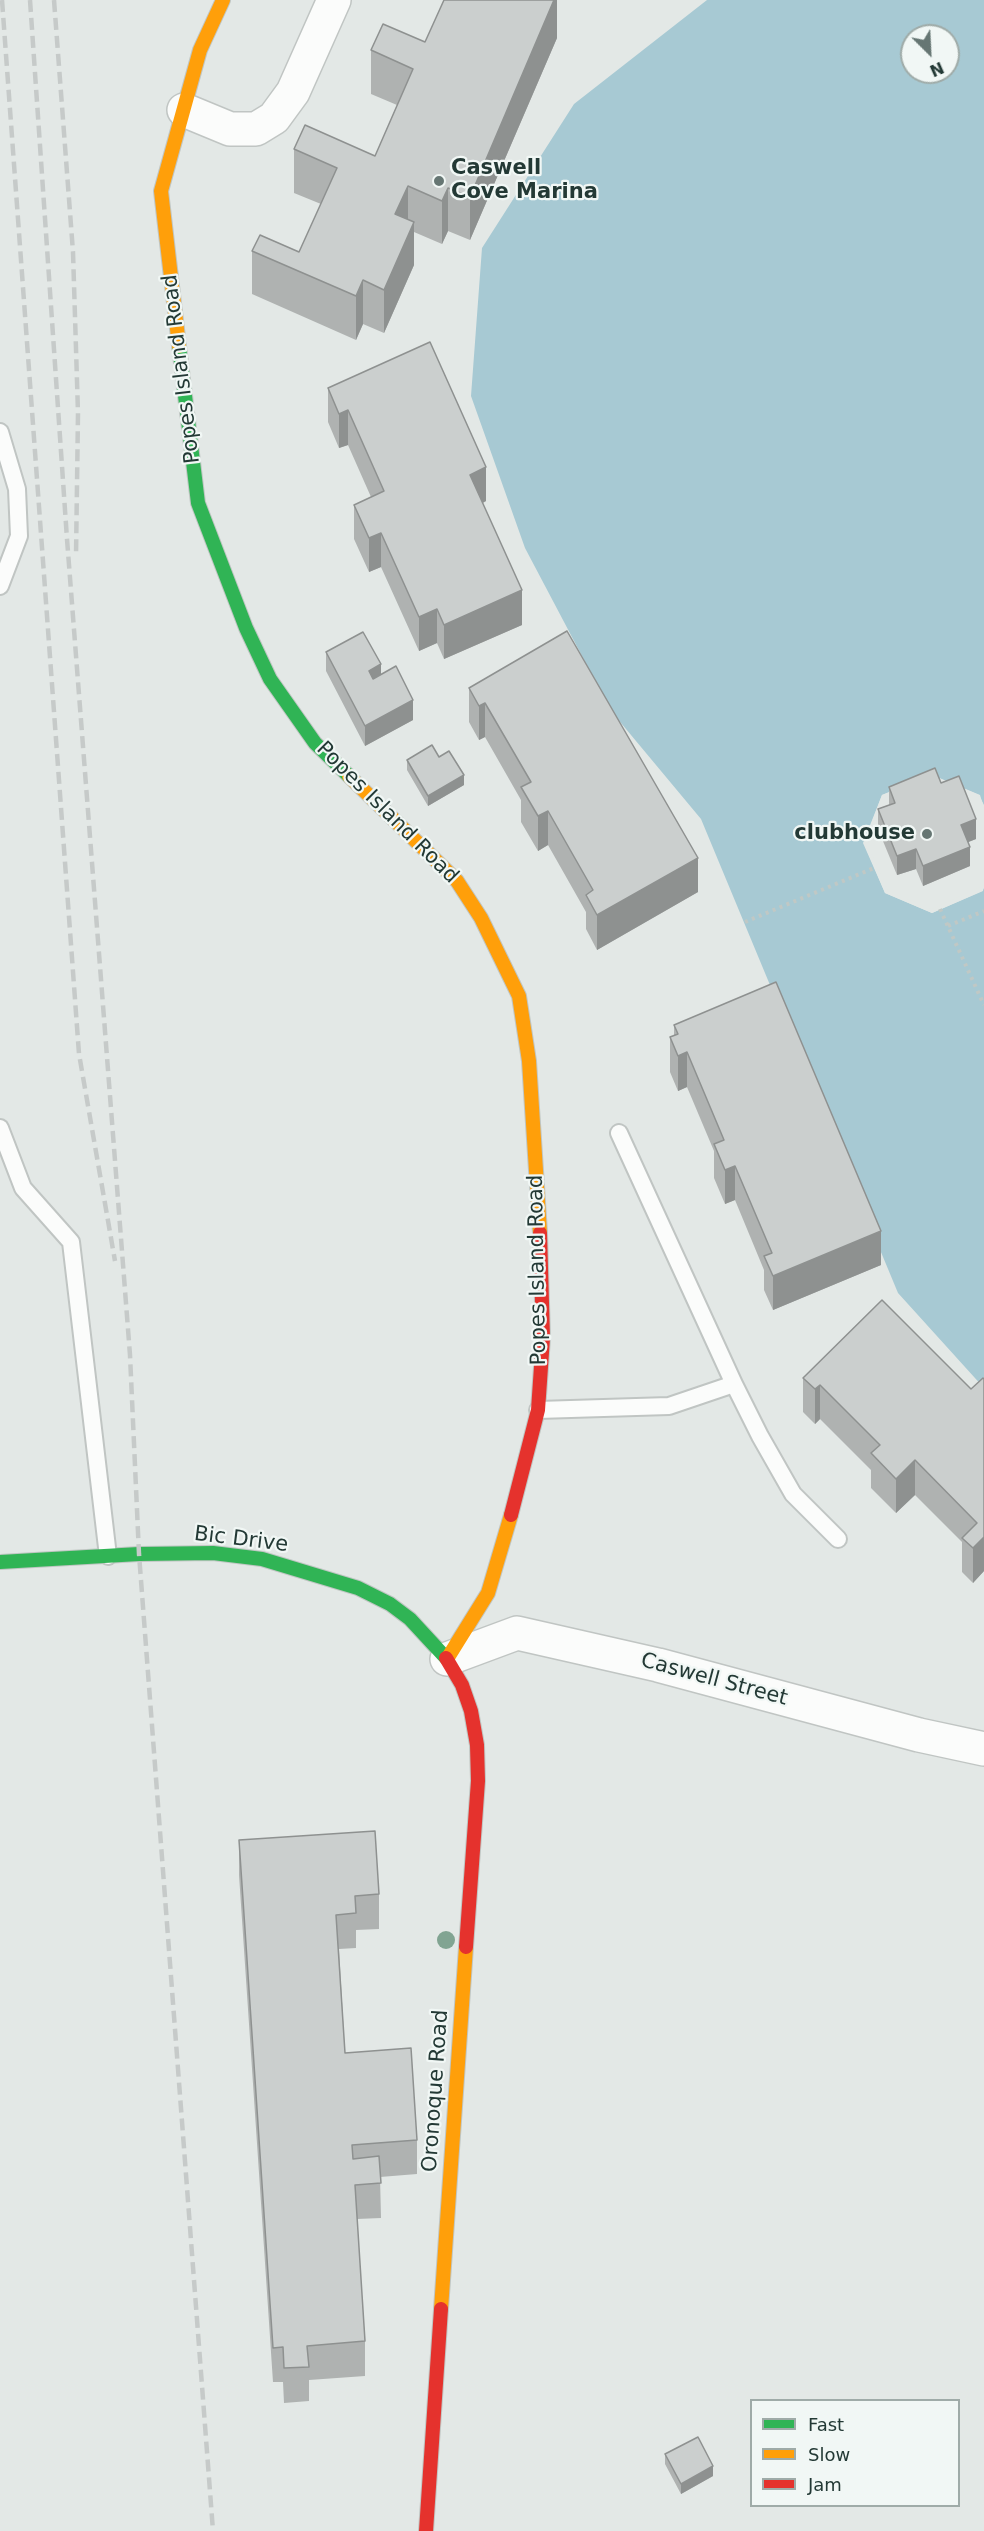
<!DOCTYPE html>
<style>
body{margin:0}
#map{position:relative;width:984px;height:2531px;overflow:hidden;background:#e3e8e6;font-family:"DejaVu Sans",sans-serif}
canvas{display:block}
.legend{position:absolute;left:750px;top:2399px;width:210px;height:108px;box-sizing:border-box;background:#f1f7f5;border:2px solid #9faba8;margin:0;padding:8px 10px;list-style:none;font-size:18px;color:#233935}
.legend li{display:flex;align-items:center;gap:12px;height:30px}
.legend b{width:30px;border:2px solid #9faba8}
.north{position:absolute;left:900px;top:24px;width:60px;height:60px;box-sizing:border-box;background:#f1f7f5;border:2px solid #9faba8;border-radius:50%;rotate:156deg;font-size:16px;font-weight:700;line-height:24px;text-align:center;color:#233935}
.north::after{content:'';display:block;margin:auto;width:21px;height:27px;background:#667673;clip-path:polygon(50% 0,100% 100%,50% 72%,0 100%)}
</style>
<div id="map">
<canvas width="984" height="2531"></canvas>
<ul class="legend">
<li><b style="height:8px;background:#30b455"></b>Fast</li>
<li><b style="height:8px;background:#ff9f0a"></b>Slow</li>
<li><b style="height:8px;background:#e5322d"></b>Jam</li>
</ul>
<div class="north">N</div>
</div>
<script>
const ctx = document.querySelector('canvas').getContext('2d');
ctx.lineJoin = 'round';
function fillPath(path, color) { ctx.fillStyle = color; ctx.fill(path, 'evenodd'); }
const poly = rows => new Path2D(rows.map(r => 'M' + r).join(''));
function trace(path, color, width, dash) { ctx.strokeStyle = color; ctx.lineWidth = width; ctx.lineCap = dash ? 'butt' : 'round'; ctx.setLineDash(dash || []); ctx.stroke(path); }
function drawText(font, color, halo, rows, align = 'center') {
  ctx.font = font + ' "DejaVu Sans",sans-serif'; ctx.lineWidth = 4.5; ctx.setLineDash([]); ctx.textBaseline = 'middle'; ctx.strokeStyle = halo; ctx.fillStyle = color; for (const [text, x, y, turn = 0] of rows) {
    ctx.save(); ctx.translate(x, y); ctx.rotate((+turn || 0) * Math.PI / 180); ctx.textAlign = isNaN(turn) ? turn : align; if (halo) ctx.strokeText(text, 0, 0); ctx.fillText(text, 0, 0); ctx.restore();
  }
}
const water = poly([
 [707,0,984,0,984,805,979,795,932,775,882,795,864,843,885,893,932,913,982,891,984,888,984,1388,898,1293,701,819,611,711,525,548,471,396,482,248,574,104],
 [912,36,948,36,948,72,912,72]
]);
const pier = poly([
 [932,775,980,795,984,808,977,797,932,779,885,798,867,843,888,891,932,909,984,885,983,891,932,913,885,893,863,843,882,795]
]);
const path = poly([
 [940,909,984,1005],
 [745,922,874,868],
 [948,926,984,911]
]);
const lane = poly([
 [0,432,17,489,19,536,0,586],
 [0,1128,23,1188,71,1242,108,1556],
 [619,1133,734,1384],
 [538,1410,669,1406,734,1384,760,1436,793,1494,838,1539]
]);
const street = poly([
 [184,110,230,129,256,129,274,118,293,92,334,0],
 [447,1659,517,1633,658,1665,919,1735,984,1749]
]);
const fast = poly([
 [179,346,198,503,246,628,270,679,315,743,349,776],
 [0,1562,139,1554,213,1553,262,1559,358,1588,390,1604,410,1619,446,1658]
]);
const slow = poly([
 [179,346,161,191,200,50,223,0],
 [349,776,457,881,481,918,519,996,529,1061,540,1233],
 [447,1659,488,1593,511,1515],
 [441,2309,466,1947]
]);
const jam = poly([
 [511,1515,538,1410,543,1338,540,1233],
 [446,1658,462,1685,471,1711,477,1745,478,1781,466,1947],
 [426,2531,441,2309]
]);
const rail = poly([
 [2,0,79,1054,115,1261],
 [30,0,67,539,130,1355,139,1554,213,2531],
 [54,0,73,252,78,413,76,556]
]);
const trees = [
 [446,1940]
];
const wall = poly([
 [557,0,557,38,470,240,448,231,442,244,414,232,414,265,384,333,363,324,356,340,252,294,252,251,299,252,321,204,294,193,294,149,375,156,397,105,371,94,371,50,425,42],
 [328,388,486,501,483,503,522,625,444,659,437,643,419,651,381,567,369,572,354,539,354,505,371,497,348,445,339,448,328,422],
 [326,652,381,674,413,720,365,746,326,671],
 [469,688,698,892,597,950,586,929,586,912,548,845,538,851,521,822,521,800,485,737,479,740,469,722],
 [439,757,464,785,428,806,407,770,407,760],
 [941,783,976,839,968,842,970,866,923,886,916,869,897,875,878,829,878,809,889,805,889,787],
 [674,1025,881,1265,773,1310,764,1290,764,1270,735,1200,725,1204,714,1178,714,1151,687,1087,678,1091,670,1072,670,1037,674,1036],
 [803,1378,971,1389,984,1379,984,1571,973,1583,962,1572,962,1542,915,1495,896,1513,871,1488,871,1470,820,1419,815,1424,803,1412],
 [239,1840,379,1894,379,1929,356,1930,356,1948,339,1949,345,2053,417,2140,417,2174,380,2177,381,2218,357,2219,365,2341,365,2376,309,2380,309,2401,284,2403,283,2382,273,2382,239,1875],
 [665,2454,713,2476,681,2494,665,2464]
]);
const shadedWall = poly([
 [554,0,557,0,557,38,470,240,470,197],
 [408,186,408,230,395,214],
 [448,188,448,231,442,244,442,201],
 [414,222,414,265,384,333,384,290],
 [363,280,363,324,356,340,356,296],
 [348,410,348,445,339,448,339,414],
 [486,467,486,501,470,509,470,475],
 [381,533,381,567,369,572,369,538],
 [522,590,522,625,444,659,444,625],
 [437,609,437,643,419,651,419,617],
 [381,664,381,683,369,690,369,671],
 [413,700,413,720,365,746,365,726],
 [485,703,485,737,479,740,479,706],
 [464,775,464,785,428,806,428,796],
 [548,811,548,845,538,851,538,816],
 [976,819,976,839,961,845,961,825],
 [970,847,970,866,923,886,923,866],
 [916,849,916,869,897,875,897,856],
 [698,858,698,892,597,950,597,915],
 [687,1052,687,1087,678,1091,678,1056],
 [735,1166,735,1200,725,1204,725,1170],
 [881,1231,881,1265,773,1310,773,1276],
 [820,1385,820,1419,815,1424,815,1389],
 [915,1460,915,1495,896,1513,896,1479],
 [984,1537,984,1571,973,1583,973,1548],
 [713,2466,713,2476,681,2494,681,2484]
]);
const building = poly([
 [444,0,554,0,470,197,448,188,442,201,408,186,395,214,414,222,384,290,363,280,356,296,252,251,260,235,299,252,337,168,294,149,305,125,375,156,413,69,371,50,383,24,425,42,444,0],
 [430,342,486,467,470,475,522,590,444,625,437,609,419,617,381,533,369,538,354,505,384,491,348,410,339,414,328,388,430,342],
 [567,631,698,858,597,915,586,895,593,890,548,811,538,816,521,787,531,782,485,703,479,706,469,688,567,631],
 [363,632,381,664,369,671,373,679,396,666,413,700,365,726,326,652,363,632],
 [432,745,439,757,449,751,464,775,428,796,407,760,432,745],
 [935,768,941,783,959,776,976,819,961,825,970,847,923,866,916,849,897,856,878,809,895,803,889,787,935,768],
 [776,982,881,1231,773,1276,764,1256,772,1253,735,1166,725,1170,714,1144,724,1140,687,1052,678,1056,670,1037,678,1034,674,1025,776,982],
 [882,1300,971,1389,983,1378,984,1379,984,1537,973,1548,962,1538,977,1523,915,1460,896,1479,871,1453,880,1445,820,1385,815,1389,803,1378,882,1300],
 [375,1831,379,1894,355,1896,356,1913,336,1915,345,2053,411,2048,417,2140,352,2145,353,2159,379,2156,381,2183,355,2185,365,2341,307,2346,309,2367,284,2368,283,2347,273,2348,239,1840,375,1831],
 [698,2437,713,2466,681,2484,665,2454,698,2437]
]);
const markers = [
 [439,181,6,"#667673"],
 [927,834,6,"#667673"]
];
const poiNames = [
 ["Caswell",451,169],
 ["Cove Marina",451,193],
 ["clubhouse",915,834,"right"]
];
const streetNames = [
 ["Popes Island Road",182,369,-97],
 ["Popes Island Road",387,813,45],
 ["Popes Island Road",538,1270,-91],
 ["Bic Drive",241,1540,7],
 ["Caswell Street",714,1680,15],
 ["Oronoque Road",436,2091,-86]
];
fillPath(water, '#a7c9d3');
fillPath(pier, '#e3e8e6');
trace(lane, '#c0c5c3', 20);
trace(street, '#c0c5c3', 36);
trace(fast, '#c0c6c3', 16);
trace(slow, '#c0c6c3', 16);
trace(jam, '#c0c6c3', 16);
trace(path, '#c0c8c5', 4, [3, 4.5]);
trace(lane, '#fbfcfb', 16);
trace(street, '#fbfcfb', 33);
trace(fast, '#30b455', 14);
trace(slow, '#ff9f0a', 14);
trace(jam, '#e5322d', 14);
trace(rail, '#c6cac9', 4.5, [12, 6]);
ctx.fillStyle = '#81a492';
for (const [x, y] of trees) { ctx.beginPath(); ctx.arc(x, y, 9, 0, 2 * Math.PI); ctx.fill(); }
fillPath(wall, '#afb2b1');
fillPath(shadedWall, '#8e9190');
fillPath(building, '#cbcfce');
trace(building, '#8e9190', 1.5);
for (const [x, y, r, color] of markers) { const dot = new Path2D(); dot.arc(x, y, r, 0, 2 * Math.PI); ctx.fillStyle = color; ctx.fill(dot); trace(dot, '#f1f7f5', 2); }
drawText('bold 21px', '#233935', '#f1f7f5', poiNames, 'left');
drawText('21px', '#233935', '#f1f7f5', streetNames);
</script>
